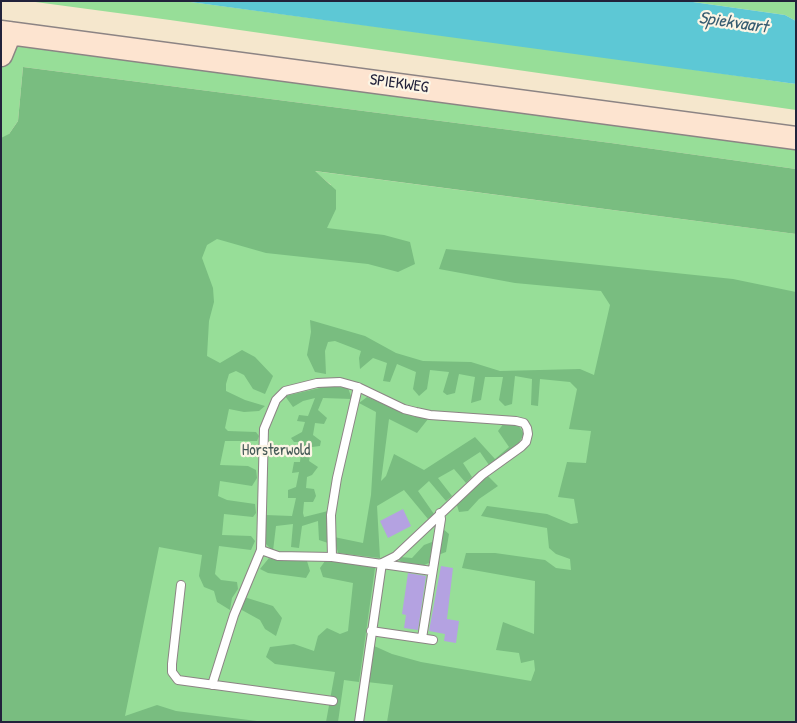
<!DOCTYPE html>
<style>
body{margin:0}
#map{position:relative;width:797px;height:723px;overflow:hidden;background:#f5e7cd;font-family:"Patrick Hand",sans-serif}
canvas{display:block}
.frame{position:absolute;inset:0;border:2px solid #22223b;pointer-events:none}
</style>
<div id="map">
<canvas width="797" height="723"></canvas>
<div class="frame"></div>
</div>
<script>
const ctx = document.querySelector('canvas').getContext('2d');
ctx.lineJoin = 'round';
function fillPath(path, color) { ctx.fillStyle = color; ctx.fill(path, 'evenodd'); }
const poly = rows => new Path2D(rows.map(r => 'M' + r).join(''));
function trace(path, color, width, dash) { ctx.strokeStyle = color; ctx.lineWidth = width; ctx.lineCap = dash ? 'butt' : 'round'; ctx.setLineDash(dash || []); ctx.stroke(path); }
function drawText(font, color, halo, rows, align = 'center') {
  ctx.font = font + ' "Patrick Hand",sans-serif'; ctx.lineWidth = 4.5; ctx.setLineDash([]); ctx.textBaseline = 'middle'; ctx.strokeStyle = halo; ctx.fillStyle = color; for (const [text, x, y, turn = 0] of rows) {
    ctx.save(); ctx.translate(x, y); ctx.rotate((+turn || 0) * Math.PI / 180); ctx.textAlign = isNaN(turn) ? turn : align; if (halo) ctx.strokeText(text, 0, 0); ctx.fillText(text, 0, 0); ctx.restore();
  }
}
const green = poly([
 [28,1,183,1,598,56,796,84,796,110,170,20],
 [686,1,796,1,796,21,785,15],
 [26,43,796,146,796,169,611,143,23,67,18,121,9,134,331,185,314,171,796,234,796,722,1,722,1,67,3,59,11,49]
]);
const forest = poly([
 [23,67,611,143,796,169,796,234,315,171,336,190,336,209,327,228,384,235,410,242,415,264,398,272,368,264,266,253,217,239,207,245,202,258,213,288,214,302,209,321,207,356,220,363,242,350,255,357,273,376,265,394,253,389,244,375,236,371,229,374,226,384,226,391,245,400,265,406,259,411,244,412,229,409,225,428,228,431,256,432,259,436,257,441,225,441,220,465,248,466,256,470,257,478,252,486,220,481,218,496,227,500,255,504,256,513,253,517,224,514,222,535,251,536,255,541,251,550,219,546,215,574,221,580,237,582,238,589,232,598,230,610,217,602,214,591,204,587,199,576,202,555,159,547,125,716,157,705,176,711,265,722,1,722,1,138,9,134,18,121],
 [446,249,733,279,796,292,796,722,387,722,393,685,367,682,372,645,392,654,421,662,531,681,535,670,534,660,521,663,519,653,496,650,503,622,534,634,535,581,462,568,466,553,495,553,545,560,556,568,571,570,570,559,556,554,549,548,547,528,481,516,487,506,547,514,571,524,578,523,574,499,558,497,567,462,586,463,591,431,569,429,577,389,570,382,540,379,538,406,531,405,532,379,515,376,512,404,505,406,499,400,503,377,485,377,481,400,471,403,475,377,459,374,455,393,447,395,443,392,449,372,430,370,427,389,419,396,413,389,416,372,397,364,390,382,383,381,387,363,373,358,360,369,359,358,361,351,335,341,328,342,325,351,326,374,315,372,307,355,311,332,310,320,365,336,396,353,423,361,471,362,500,371,580,369,594,375,610,305,601,291,515,283,439,269],
 [329,386,348,388,352,399,323,398,318,410,327,418,324,424,315,423,313,435,321,441,320,446,312,447,309,461,318,467,312,475,307,477,306,488,314,489,316,496,313,502,304,502,303,513,304,517,328,511,328,543,319,540,318,521,302,526,299,548,291,547,293,524,276,526,273,551,264,542,265,515,292,516,296,498,288,498,288,490,296,487,299,472,292,473,294,462,300,462,302,442,294,442,291,438,302,432,305,422,297,421,299,415,308,416,315,398,303,401,293,407,285,396],
 [367,397,407,414,428,419,417,433,389,419,381,481,386,476,394,454,424,470,475,437,495,459,509,447,498,431,504,423,519,426,524,434,518,444,489,465,480,452,463,463,472,477,466,483,454,469,438,478,452,496,446,501,429,481,418,491,434,514,428,519,404,490,377,506,380,558,338,553,334,537,363,543,371,495,376,412,359,403],
 [487,475,498,486,479,499,468,511,459,512,456,502],
 [443,529,449,534,446,552,438,555],
 [434,537,429,563,424,565,401,562,399,560,400,557,412,558,424,545,432,542],
 [269,558,280,561,307,561,310,571,306,578,268,573,260,569],
 [325,561,370,565,375,568,359,682,344,680,338,722,326,722,335,672,275,664,266,657,270,647,294,644,314,651,318,636,327,628,340,634,348,631,353,583,323,577,320,568],
 [244,597,273,606,282,618,276,636,265,629,260,620,240,609]
]);
const water = poly([
 [183,1,686,1,785,15,796,21,796,84]
]);
const building = poly([
 [403,509,411,526,388,538,380,521],
 [441,566,453,568,447,619,459,621,456,643,444,641,445,634,429,631],
 [408,573,426,576,418,630,404,628,406,615,402,614]
]);
const lane = poly([
 [332,557,331,515,337,478,358,387],
 [382,563,396,556,482,475,521,447,526,442,528,434,527,428,524,423,516,421,430,415,416,412,404,409,358,387,340,382,317,383,285,391,276,400,264,429,261,550,278,556,332,557,432,571],
 [181,585,172,664,172,672,178,680,333,701],
 [371,631,433,640],
 [422,638,441,519,440,513],
 [212,685,234,615,261,550],
 [359,722,382,563]
]);
const secondary = poly([
 [1,32,796,138],
 [1,55,10,33]
]);
const streetNames = [
 ["SPIEKWEG",399,84,8]
];
const parkNames = [
 ["Horsterwold",276,451]
];
const waterNames = [
 ["Spiekvaart",733,23,8]
];
fillPath(green, '#97de98');
fillPath(forest, '#79bd80');
fillPath(water, '#5dc8d5');
fillPath(building, '#b4a2e1');
trace(lane, '#8c8484', 10);
trace(secondary, '#8c8484', 25);
trace(lane, '#fff', 8);
trace(secondary, '#fde4d0', 22);
drawText('16px', '#22223b', '#fcf5e5', streetNames);
drawText('16px', '#455a57', '#fcf5e5', parkNames);
drawText('italic 18px', '#375c71', '#fcf5e5', waterNames);
</script>
